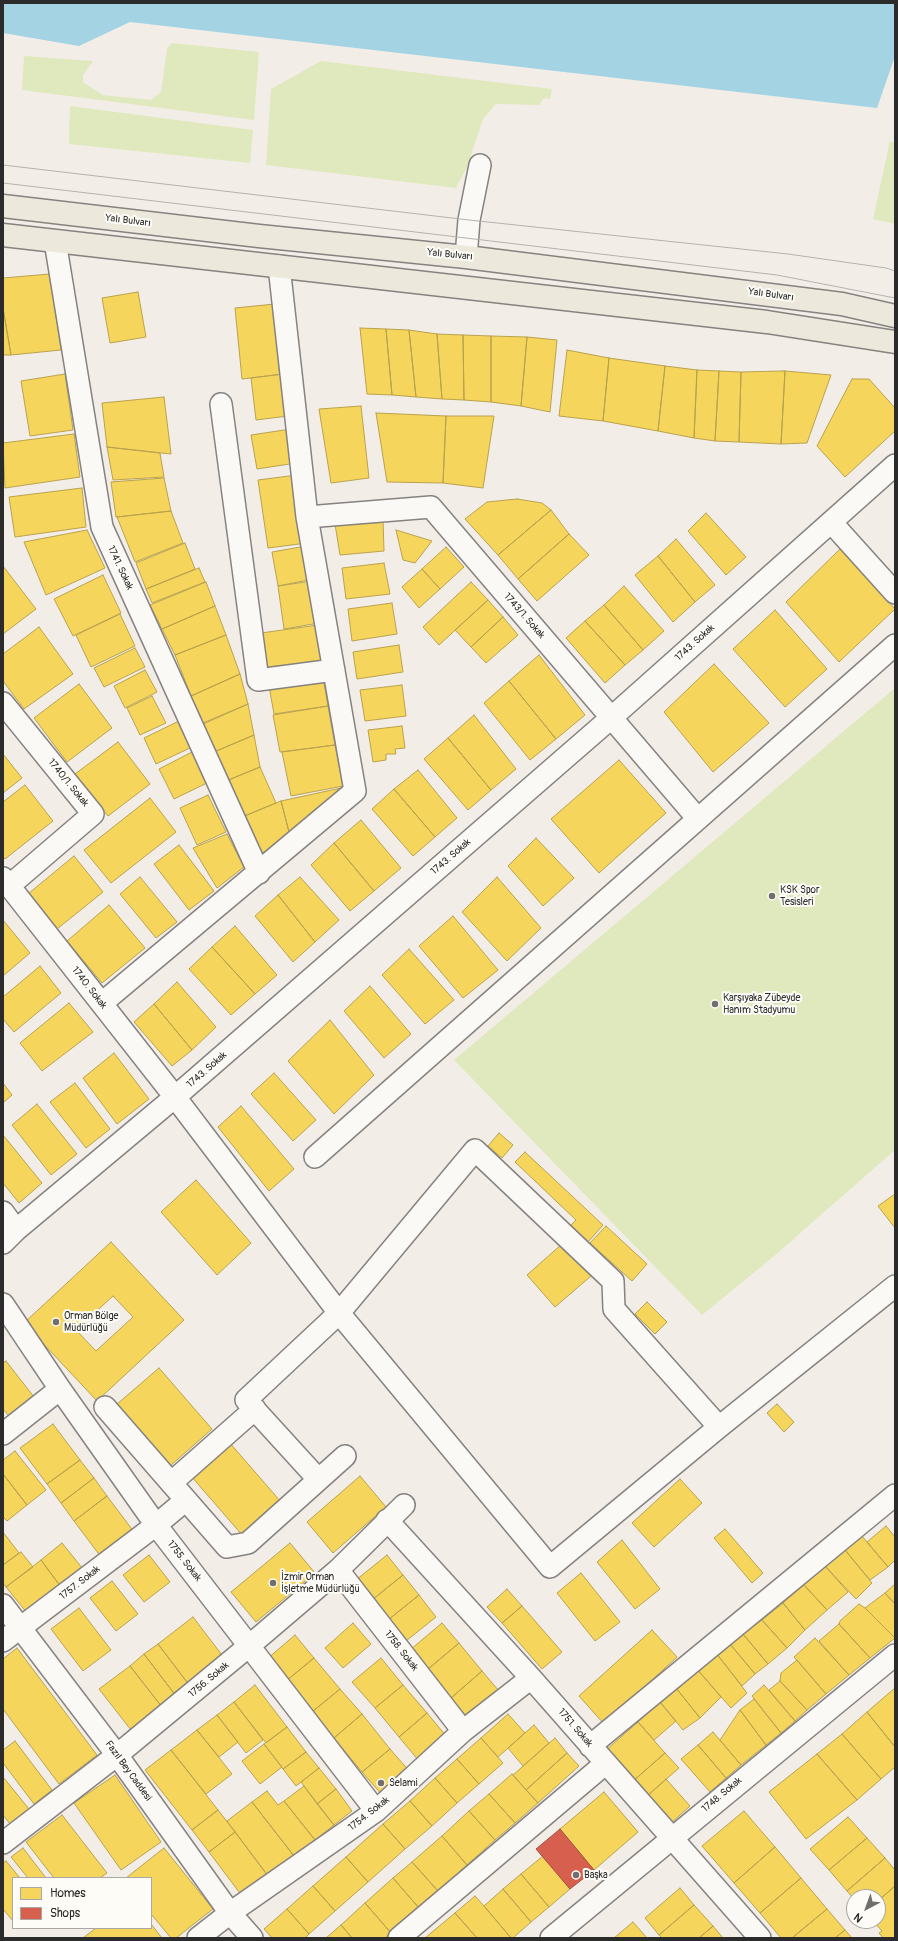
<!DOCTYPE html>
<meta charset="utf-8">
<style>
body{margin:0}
#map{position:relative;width:898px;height:1941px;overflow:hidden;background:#f3ede8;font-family:Pangolin,sans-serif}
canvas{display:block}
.frame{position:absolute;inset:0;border:4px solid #2b2b2b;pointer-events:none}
.legend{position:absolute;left:12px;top:1877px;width:140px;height:52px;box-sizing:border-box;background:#fdfcf7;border:1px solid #a9a8a5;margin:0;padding:5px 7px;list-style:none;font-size:12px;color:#2b2b2b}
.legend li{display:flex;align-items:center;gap:8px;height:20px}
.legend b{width:20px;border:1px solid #a9a8a5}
.north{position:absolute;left:846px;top:1889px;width:40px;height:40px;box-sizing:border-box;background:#fdfcf7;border:1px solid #a9a8a5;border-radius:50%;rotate:221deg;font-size:11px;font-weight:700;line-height:16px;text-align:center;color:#2b2b2b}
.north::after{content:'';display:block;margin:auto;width:14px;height:18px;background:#716f6d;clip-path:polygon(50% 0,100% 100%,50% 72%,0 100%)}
</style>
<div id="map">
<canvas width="898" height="1941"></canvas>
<div class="frame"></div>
<ul class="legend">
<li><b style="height:11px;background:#f6d55c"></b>Homes</li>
<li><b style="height:11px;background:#d6604d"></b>Shops</li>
</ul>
<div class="north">N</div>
</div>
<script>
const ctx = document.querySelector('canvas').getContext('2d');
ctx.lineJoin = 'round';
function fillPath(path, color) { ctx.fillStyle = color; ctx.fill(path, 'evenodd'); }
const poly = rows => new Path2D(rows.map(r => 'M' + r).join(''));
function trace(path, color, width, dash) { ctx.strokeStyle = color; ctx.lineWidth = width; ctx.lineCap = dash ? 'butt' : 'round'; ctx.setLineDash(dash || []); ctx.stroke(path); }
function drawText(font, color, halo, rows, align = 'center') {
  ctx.font = font + ' Pangolin,sans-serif'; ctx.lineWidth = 4; ctx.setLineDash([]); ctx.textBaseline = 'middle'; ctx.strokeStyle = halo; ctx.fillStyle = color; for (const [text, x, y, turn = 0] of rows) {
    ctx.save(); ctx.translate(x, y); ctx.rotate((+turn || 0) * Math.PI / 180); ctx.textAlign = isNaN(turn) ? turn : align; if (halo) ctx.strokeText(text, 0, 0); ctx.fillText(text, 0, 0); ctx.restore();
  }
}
const green = poly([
 [172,43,259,52,254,120,22,90,24,56,93,61,83,75,83,82,103,95,151,100,161,92,167,49],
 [321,61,552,89,550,99,544,98,539,105,496,104,483,119,467,167,456,188,266,165,271,89],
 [70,106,253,130,250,163,69,144],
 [890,141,895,143,895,224,873,219],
 [895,688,895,1150,773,1257,702,1315,454,1060]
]);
const water = poly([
 [3,3,895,3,895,56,877,108,130,22,79,46,3,33]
]);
const homes = poly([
 [50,274,61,350,11,355,3,308,3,278,50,274],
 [138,292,146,337,110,343,102,298,138,292],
 [275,304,283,374,242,379,235,308,275,304],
 [3,308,11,355,3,355,3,308],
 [360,328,386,329,392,395,367,394,360,328],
 [386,329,409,330,416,397,392,395,386,329],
 [409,330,437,334,442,399,416,397,409,330],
 [437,334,463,335,464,400,442,399,437,334],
 [463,335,491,336,491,402,464,400,463,335],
 [491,336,527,337,521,406,491,402,491,336],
 [527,337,557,340,550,412,521,406,527,337],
 [567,350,609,358,603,421,559,416,567,350],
 [609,358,665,366,658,431,603,421,609,358],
 [665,366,697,370,694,438,658,431,665,366],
 [697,370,719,371,715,441,694,438,697,370],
 [719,371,741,372,739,442,715,441,719,371],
 [783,371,785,371,781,444,739,442,741,372,783,371],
 [785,371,831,375,807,443,781,444,785,371],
 [65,374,73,430,30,436,21,381,65,374],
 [283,374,288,416,256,420,251,378,283,374],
 [852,379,869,379,895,408,895,431,845,477,817,446,852,379],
 [164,397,171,454,107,447,102,403,164,397],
 [361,406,369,478,331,483,319,409,361,406],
 [376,413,446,416,443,483,387,482,376,413],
 [446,416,494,416,483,488,443,483,446,416],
 [291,429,296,463,257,469,251,435,291,429],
 [74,434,80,477,5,488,3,443,74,434],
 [107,447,160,453,164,477,113,480,107,447],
 [297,475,307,543,268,548,258,480,297,475],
 [164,478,171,511,116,517,111,482,164,478],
 [82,488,86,527,15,537,9,497,82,488],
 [517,499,542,503,551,510,498,555,465,519,487,502,517,499],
 [551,510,569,534,518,579,498,555,551,510],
 [171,511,183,543,135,562,117,517,171,511],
 [706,513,746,557,726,575,688,531,706,513],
 [383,520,384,551,340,555,335,524,383,520],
 [87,530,105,568,46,595,24,542,87,530],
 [396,530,432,541,415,563,403,560,396,530],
 [569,534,589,555,537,601,518,579,569,534],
 [676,539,715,585,695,602,658,556,676,539],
 [185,543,195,569,146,589,136,563,185,543],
 [306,546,313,579,278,586,272,552,306,546],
 [446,547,464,567,440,589,422,569,446,547],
 [840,549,895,609,839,662,786,602,840,549],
 [658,556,695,602,673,622,635,575,658,556],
 [384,563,390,594,346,599,342,568,384,563],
 [3,566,36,609,3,634,3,566],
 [199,568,205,582,152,603,146,589,199,568],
 [422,569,440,589,419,608,402,587,422,569],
 [103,575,121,613,73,636,54,599,103,575],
 [312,581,319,623,284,629,278,586,312,581],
 [206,582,215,606,162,629,150,605,206,582],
 [471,582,488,600,439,645,423,627,471,582],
 [624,586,664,631,643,650,604,605,624,586],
 [488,600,503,617,471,647,455,630,488,600],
 [392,603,397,634,352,641,348,609,392,603],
 [604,605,643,650,625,665,585,621,604,605],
 [215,606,226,635,175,655,162,629,215,606],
 [775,610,827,669,785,707,733,649,775,610],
 [120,614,135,646,91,667,76,635,120,614],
 [503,617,518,635,486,663,471,647,503,617],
 [585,621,625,665,605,683,566,638,585,621],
 [318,625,324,664,267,671,261,633,318,625],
 [39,627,73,674,24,709,3,681,3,654,39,627],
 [226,635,240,674,191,696,175,655,226,635],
 [399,645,403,672,357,679,353,652,399,645],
 [135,648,145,667,104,687,94,668,135,648],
 [539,655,585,715,556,739,509,681,539,655],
 [714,664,769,723,713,772,664,712,714,664],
 [145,670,157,692,125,708,114,686,145,670],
 [240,674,248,704,203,723,191,696,240,674],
 [323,677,328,706,274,714,269,686,323,677],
 [509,681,556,739,530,760,484,703,509,681],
 [79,684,112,728,67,762,34,718,79,684],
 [402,685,406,716,365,721,360,690,402,685],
 [152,696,166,723,140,735,127,708,152,696],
 [248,704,254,735,214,752,203,724,248,704],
 [328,706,335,745,280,752,273,715,328,706],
 [474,715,516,769,491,790,448,738,474,715],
 [179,721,192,747,156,764,144,738,179,721],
 [402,726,405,748,395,749,396,754,386,754,386,760,373,762,368,730,402,726],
 [254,735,260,767,226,781,214,752,254,735],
 [448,738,491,790,468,810,424,759,448,738],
 [118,742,150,784,108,816,75,774,118,742],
 [335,745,343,786,291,796,282,752,335,745],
 [192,752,207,783,174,799,159,769,192,752],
 [3,754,22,778,3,793,3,754],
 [619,760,666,813,599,873,551,819,619,760],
 [260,767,276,803,242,817,226,781,260,767],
 [418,770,457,818,435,837,394,789,418,770],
 [25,785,53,821,5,859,3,857,3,802,25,785],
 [341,788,289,832,281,801,341,788],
 [394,789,435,837,413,856,372,809,394,789],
 [208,795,226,832,197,845,180,808,208,795],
 [150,798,176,832,111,883,84,850,150,798],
 [281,801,289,832,259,856,242,817,281,801],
 [361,820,401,868,374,891,334,843,361,820],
 [227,834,244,867,217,888,193,848,227,834],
 [536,838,574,878,543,906,508,866,536,838],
 [334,843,374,891,350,911,311,865,334,843],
 [179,845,214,891,189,910,154,864,179,845],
 [74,856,103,892,57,929,28,894,74,856],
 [140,877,177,922,156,938,120,894,140,877],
 [300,877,339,920,315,942,278,895,300,877],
 [497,877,541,928,507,961,462,912,497,877],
 [278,895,315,942,293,962,255,916,278,895],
 [109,905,145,948,102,983,67,941,109,905],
 [453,916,498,970,463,998,419,946,453,916],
 [3,920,30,953,3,976,3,920],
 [235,926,277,975,255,994,212,947,235,926],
 [212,947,255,994,231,1015,189,969,212,947],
 [409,949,454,1000,425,1024,382,975,409,949],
 [40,966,61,993,14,1032,3,1019,3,997,40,966],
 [177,982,216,1027,192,1050,154,1004,177,982],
 [370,986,411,1034,384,1058,344,1011,370,986],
 [69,1003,93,1032,42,1071,20,1043,69,1003],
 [154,1004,192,1050,172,1066,134,1022,154,1004],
 [330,1020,374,1075,334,1114,288,1061,330,1020],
 [114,1053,149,1099,117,1124,83,1078,114,1053],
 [274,1073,316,1120,293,1141,251,1094,274,1073],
 [3,1083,12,1095,3,1103,3,1083],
 [75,1083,110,1129,86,1148,50,1102,75,1083],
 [37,1104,77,1154,51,1175,12,1125,37,1104],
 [241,1106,294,1169,269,1191,218,1127,241,1106],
 [499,1133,513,1145,502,1158,488,1146,499,1133],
 [3,1135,42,1183,19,1203,3,1183,3,1135],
 [525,1152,603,1225,588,1242,571,1225,576,1220,515,1162,525,1152],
 [196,1180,251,1243,217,1275,161,1212,196,1180],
 [895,1194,895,1228,878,1206,895,1194],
 [606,1226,647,1264,632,1281,590,1243,606,1226],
 [111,1242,184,1320,97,1401,24,1323,111,1242],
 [113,1296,133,1317,96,1351,76,1330,113,1296],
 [562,1244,591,1276,555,1307,527,1275,562,1244],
 [647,1302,667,1322,655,1334,635,1314,647,1302],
 [6,1361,34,1397,9,1416,3,1409,3,1363,6,1361],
 [159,1368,212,1429,169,1467,116,1405,159,1368],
 [777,1404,794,1422,784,1432,767,1413,777,1404],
 [53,1424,80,1460,47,1484,20,1448,53,1424],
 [229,1442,281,1502,243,1536,191,1476,229,1442],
 [15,1451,46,1490,27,1505,3,1474,3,1460,15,1451],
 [80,1460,94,1478,61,1503,47,1484,80,1460],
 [3,1474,27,1505,7,1521,3,1517,3,1474],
 [360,1476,386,1507,333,1553,307,1522,360,1476],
 [94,1478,107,1496,74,1521,61,1503,94,1478],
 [680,1479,702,1503,654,1547,632,1523,680,1479],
 [107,1496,134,1532,101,1557,74,1521,107,1496],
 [886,1526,895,1537,895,1560,888,1567,867,1542,886,1526],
 [725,1529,763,1573,752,1583,714,1538,725,1529],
 [3,1532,19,1553,3,1565,3,1532],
 [862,1536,888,1567,870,1580,845,1550,862,1536],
 [622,1540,660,1589,635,1609,597,1562,622,1540],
 [62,1543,83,1569,61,1587,41,1560,62,1543],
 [290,1543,315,1573,256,1622,231,1592,290,1543],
 [845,1550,872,1583,856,1599,825,1566,845,1550],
 [21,1552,33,1567,6,1587,3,1583,3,1565,21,1552],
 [149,1555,170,1582,144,1602,123,1575,149,1555],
 [387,1555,403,1575,372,1600,356,1580,387,1555],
 [41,1560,61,1587,27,1613,6,1587,41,1560],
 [825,1566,848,1592,827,1610,804,1585,825,1566],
 [581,1573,620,1622,595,1641,557,1593,581,1573],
 [403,1575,419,1595,388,1620,372,1600,403,1575],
 [112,1581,138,1614,116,1631,90,1598,112,1581],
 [895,1584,895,1604,885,1593,895,1584],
 [804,1585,827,1610,805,1630,783,1603,804,1585],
 [507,1589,522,1606,502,1623,487,1607,507,1589],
 [885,1593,895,1604,895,1638,865,1608,885,1593],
 [419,1595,436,1617,406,1641,388,1620,419,1595],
 [783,1603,805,1630,787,1648,762,1620,783,1603],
 [859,1604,865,1608,895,1638,870,1658,839,1624,840,1621,859,1604],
 [522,1606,562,1652,542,1669,502,1623,522,1606],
 [79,1608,111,1650,83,1671,51,1629,79,1608],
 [193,1617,225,1659,190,1686,158,1644,193,1617],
 [762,1620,787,1648,768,1664,743,1634,762,1620],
 [353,1623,371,1644,343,1668,325,1648,353,1623],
 [442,1623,459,1643,427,1670,410,1650,442,1623],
 [839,1624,870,1658,849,1675,819,1641,839,1624],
 [652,1630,677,1657,604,1724,579,1696,652,1630],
 [743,1634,768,1664,755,1674,730,1644,743,1634],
 [295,1635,314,1658,286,1681,267,1659,295,1635],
 [815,1638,849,1675,826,1694,794,1657,815,1638],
 [459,1643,482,1671,451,1698,427,1670,459,1643],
 [158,1644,190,1686,176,1696,144,1654,158,1644],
 [730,1644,755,1674,742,1686,716,1653,730,1644],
 [17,1648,97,1755,59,1784,3,1709,3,1659,17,1648],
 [716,1653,747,1693,731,1708,696,1668,716,1653],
 [144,1654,176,1696,162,1707,130,1666,144,1654],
 [314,1658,340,1689,312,1712,286,1681,314,1658],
 [381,1658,403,1685,375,1708,352,1682,381,1658],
 [797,1660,826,1694,807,1710,780,1681,781,1673,797,1660],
 [130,1666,162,1707,131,1730,99,1689,130,1666],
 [696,1668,721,1697,700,1718,676,1688,696,1668],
 [482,1671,499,1691,467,1718,451,1698,482,1671],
 [780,1681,807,1710,795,1721,769,1690,780,1681],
 [255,1685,287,1727,266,1743,234,1702,255,1685],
 [403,1685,427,1713,399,1737,375,1708,403,1685],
 [764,1685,795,1721,781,1733,752,1696,764,1685],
 [676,1688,700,1718,683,1730,660,1702,676,1688],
 [895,1688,895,1747,867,1712,895,1688],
 [340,1689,362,1714,334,1738,312,1712,340,1689],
 [754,1699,781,1733,766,1745,740,1710,754,1699],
 [234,1702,263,1740,246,1753,217,1715,234,1702],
 [660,1702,676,1721,654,1740,638,1722,660,1702],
 [740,1710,766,1745,741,1765,720,1740,740,1710],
 [867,1712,895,1747,895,1767,881,1779,842,1734,867,1712],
 [427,1713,447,1737,419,1761,399,1737,427,1713],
 [362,1714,390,1749,362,1772,334,1738,362,1714],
 [508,1714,525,1733,498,1757,481,1738,508,1714],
 [217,1715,238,1742,219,1757,197,1730,217,1715],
 [638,1722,665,1753,632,1782,605,1751,638,1722],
 [534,1725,549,1743,523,1766,508,1748,534,1725],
 [287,1727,306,1752,283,1769,264,1744,287,1727],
 [197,1730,232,1774,206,1794,171,1750,197,1730],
 [713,1732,741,1765,726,1778,698,1745,713,1732],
 [842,1734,881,1779,857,1800,817,1754,842,1734],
 [481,1738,503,1763,479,1784,457,1759,481,1738],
 [555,1738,567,1753,526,1790,513,1775,555,1738],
 [15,1741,52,1790,34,1804,3,1763,3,1750,15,1741],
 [264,1744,282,1767,260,1784,242,1761,264,1744],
 [698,1745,726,1778,710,1792,681,1759,698,1745],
 [390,1749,411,1773,383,1796,362,1772,390,1749],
 [171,1750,218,1810,192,1830,145,1770,171,1750],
 [306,1752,319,1768,296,1786,283,1769,306,1752],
 [567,1753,579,1766,538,1803,526,1790,567,1753],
 [665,1753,679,1768,646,1797,632,1782,665,1753],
 [817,1754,857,1800,806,1839,769,1792,817,1754],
 [457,1759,479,1784,457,1803,435,1778,457,1759],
 [319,1768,336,1789,317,1804,301,1782,319,1768],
 [512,1774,538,1803,515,1823,489,1794,512,1774],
 [115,1775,161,1842,121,1870,74,1803,115,1775],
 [3,1777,29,1809,10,1824,3,1815,3,1777],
 [435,1778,457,1803,432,1826,410,1801,435,1778],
 [666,1779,690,1806,670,1824,646,1797,666,1779],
 [304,1786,334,1825,315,1840,284,1801,304,1786],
 [336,1789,352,1811,334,1825,317,1804,336,1789],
 [267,1791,278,1805,284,1801,315,1840,294,1856,252,1802,267,1791],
 [604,1792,638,1832,594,1870,560,1829,604,1792],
 [489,1794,515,1823,495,1840,469,1811,489,1794],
 [410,1801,432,1826,405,1849,383,1824,410,1801],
 [252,1802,294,1856,268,1876,227,1821,252,1802],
 [218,1810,235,1832,209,1852,192,1830,218,1810],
 [469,1811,495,1840,467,1865,442,1836,469,1811],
 [744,1811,775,1847,734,1883,702,1846,744,1811],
 [62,1815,107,1873,100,1878,54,1878,26,1842,62,1815],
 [848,1817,867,1838,829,1870,810,1849,848,1817],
 [383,1824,405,1849,368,1882,346,1857,383,1824],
 [235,1832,268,1876,242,1896,209,1852,235,1832],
 [442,1836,467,1865,438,1891,412,1862,442,1836],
 [867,1838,885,1858,847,1891,829,1870,867,1838],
 [775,1847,801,1878,760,1913,734,1883,775,1847],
 [23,1848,46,1878,28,1878,11,1857,23,1848],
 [164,1848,213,1909,176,1938,171,1938,151,1914,151,1878,126,1878,164,1848],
 [543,1856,570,1889,549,1907,521,1874,543,1856],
 [346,1857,368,1882,335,1911,313,1886,346,1857],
 [885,1858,895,1870,895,1886,878,1901,878,1897,854,1897,854,1899,847,1891,885,1858],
 [6,1861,20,1878,13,1878,13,1921,3,1909,3,1863,6,1861],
 [412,1862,438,1891,419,1908,393,1878,412,1862],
 [521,1874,549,1907,531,1922,503,1889,521,1874],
 [393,1878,419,1908,391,1933,365,1903,393,1878],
 [801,1878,827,1909,792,1938,781,1938,760,1913,801,1878],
 [313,1886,335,1911,309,1934,287,1909,313,1886],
 [895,1886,895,1938,883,1938,879,1933,882,1931,873,1921,878,1921,878,1901,895,1886],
 [680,1888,694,1905,659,1935,645,1918,680,1888],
 [503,1889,531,1922,513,1938,511,1938,484,1906,503,1889],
 [475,1896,484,1906,511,1938,477,1938,455,1913,475,1896],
 [365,1903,391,1933,385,1938,352,1938,341,1925,365,1903],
 [694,1905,713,1926,699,1938,662,1938,659,1935,694,1905],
 [287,1909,309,1934,305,1938,272,1938,264,1929,287,1909],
 [827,1909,845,1930,835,1938,792,1938,827,1909],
 [455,1913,477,1938,425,1938,455,1913],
 [633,1922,647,1938,614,1938,633,1922],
 [151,1924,162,1938,83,1938,96,1928,151,1928,151,1924],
 [341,1925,352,1938,326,1938,341,1925],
 [713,1926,723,1938,699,1938,713,1926],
 [845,1930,852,1938,835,1938,845,1930]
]);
const shops = poly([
 [560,1829,594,1870,570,1889,536,1849,560,1829]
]);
const minor = poly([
 [55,241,102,527,259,873],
 [466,257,469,220,480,165],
 [221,404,258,680,334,670],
 [307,517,431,507,698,819],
 [831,522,895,593],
 [3,703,93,814,9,886],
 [3,878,175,1097,339,1313,550,1567,719,1427,895,1286],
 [102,1003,355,791,307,517,279,266],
 [315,1157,895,645],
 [3,1212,16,1230],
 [3,1243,16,1230,175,1097,611,718,895,465],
 [3,1304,60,1389,156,1525,376,1811],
 [105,1407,227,1547,248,1543,345,1456],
 [3,1434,60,1389],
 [318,1479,246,1400,339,1313,475,1150,613,1281,614,1309,719,1427],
 [171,1483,255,1409],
 [387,1520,531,1678,760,1938],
 [338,1570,463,1731],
 [3,1605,117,1755,230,1913,252,1938],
 [3,1641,156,1525,186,1500],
 [590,1746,895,1495],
 [3,1843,117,1755,249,1646,338,1570,404,1505],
 [198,1938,230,1913,376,1811,463,1731,531,1678],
 [399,1938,606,1763],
 [551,1938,895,1655]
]);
const major = poly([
 [3,206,259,236,466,257,842,304,895,316],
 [3,235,767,322,895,342]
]);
const tram = poly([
 [3,165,469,220,788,254,886,268,895,271],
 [3,183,777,275,895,298]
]);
const markers = [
 [772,896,4,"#716f6d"],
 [715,1004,4,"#716f6d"],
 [56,1322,4,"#716f6d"],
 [273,1583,4,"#716f6d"],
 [381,1783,4,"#716f6d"],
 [576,1875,4,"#716f6d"]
];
const streetNames = [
 ["Yalı Bulvarı",128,221,7],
 ["Yalı Bulvarı",450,255,6],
 ["Yalı Bulvarı",771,295,8],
 ["1741. Sokak",120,568,65],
 ["1743/1. Sokak",524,616,49],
 ["1743. Sokak",695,643,-42],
 ["1740/1. Sokak",68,783,51],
 ["1743. Sokak",451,857,-41],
 ["1740. Sokak",89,988,52],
 ["1743. Sokak",207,1070,-41],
 ["1755. Sokak",184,1561,52],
 ["1757. Sokak",80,1583,-38],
 ["1758. Sokak",401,1651,52],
 ["1756. Sokak",209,1680,-40],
 ["1751. Sokak",575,1728,49],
 ["Fazıl Bey Caddesi",128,1771,54],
 ["1748. Sokak",722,1795,-40],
 ["1754. Sokak",369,1814,-38]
];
const poiNames = [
 ["KSK Spor",780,890],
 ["Tesisleri",780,902],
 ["Karşıyaka Zübeyde",723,998],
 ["Hanım Stadyumu",723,1010],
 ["Orman Bölge",64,1316],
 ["Müdürlüğü",64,1328],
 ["İzmir Orman",281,1577],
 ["İşletme Müdürlüğü",281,1589],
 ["Selami",389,1783],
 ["Başka",584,1875]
];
fillPath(green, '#e0e9bd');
fillPath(water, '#a4d3e4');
fillPath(homes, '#f6d55c');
trace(homes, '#b9a24d', 1);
fillPath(shops, '#d6604d');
trace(shops, '#a35043', 1);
trace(minor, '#858280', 24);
trace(major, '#858280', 25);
trace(minor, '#faf9f6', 21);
trace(major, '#ece8db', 22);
trace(tram, '#b3b2b0', 1);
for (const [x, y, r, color] of markers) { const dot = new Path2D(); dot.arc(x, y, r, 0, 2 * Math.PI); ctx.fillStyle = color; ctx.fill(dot); trace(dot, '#fdfcf7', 1.5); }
drawText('10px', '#2b2b2b', '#fdfcf7', streetNames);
drawText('10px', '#2b2b2b', '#fdfcf7', poiNames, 'left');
</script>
